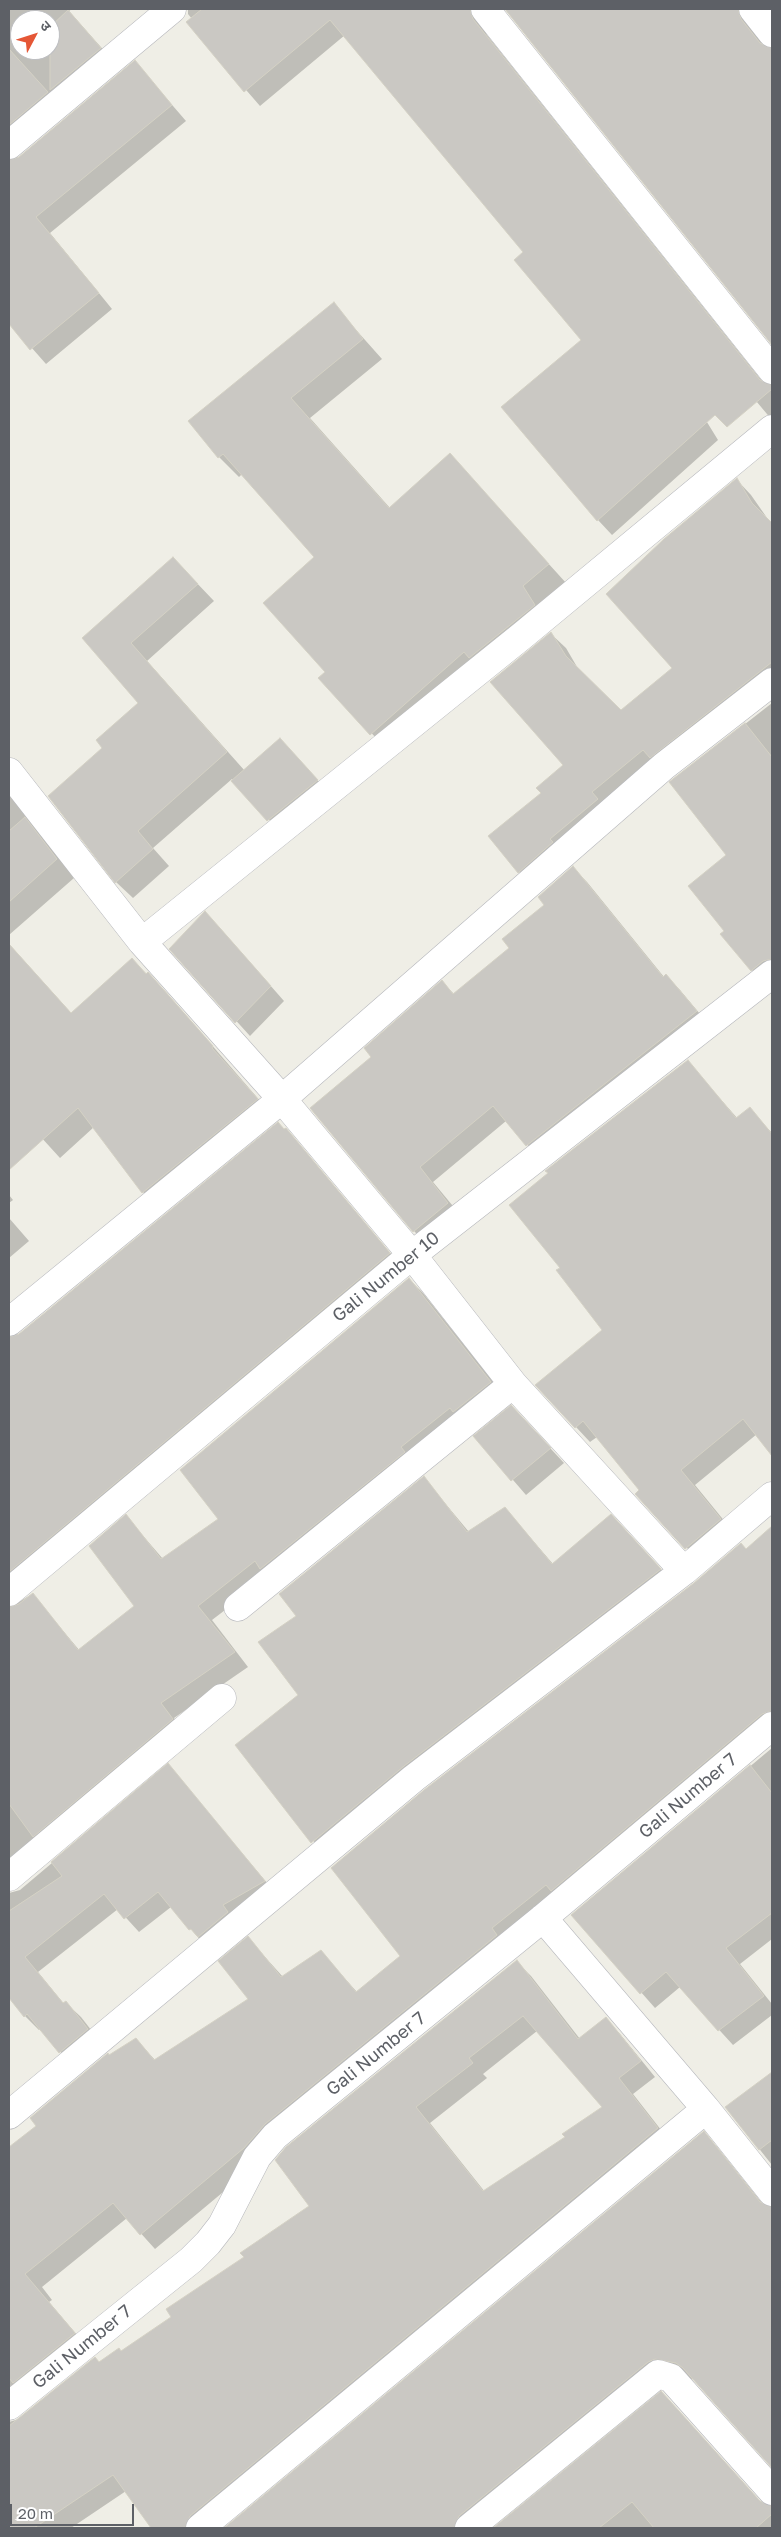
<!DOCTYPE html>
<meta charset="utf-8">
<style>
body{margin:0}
#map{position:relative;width:781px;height:2537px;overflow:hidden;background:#efeee6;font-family:"Golos Text","Noto Sans Devanagari",sans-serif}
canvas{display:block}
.frame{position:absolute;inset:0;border:10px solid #5d6066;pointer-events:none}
.north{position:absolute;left:10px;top:10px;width:50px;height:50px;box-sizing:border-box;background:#fff;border:1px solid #bebfc2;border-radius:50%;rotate:50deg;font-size:14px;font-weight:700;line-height:20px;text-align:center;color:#5d6066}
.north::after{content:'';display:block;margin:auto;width:18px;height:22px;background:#e55736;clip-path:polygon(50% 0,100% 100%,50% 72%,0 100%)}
.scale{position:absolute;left:10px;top:2504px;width:124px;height:22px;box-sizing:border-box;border:2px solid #5d6066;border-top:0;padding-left:6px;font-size:15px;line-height:18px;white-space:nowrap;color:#5d6066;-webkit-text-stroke:4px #fff;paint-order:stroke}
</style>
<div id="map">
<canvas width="781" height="2537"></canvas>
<div class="frame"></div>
<div class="north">उ</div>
<div class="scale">20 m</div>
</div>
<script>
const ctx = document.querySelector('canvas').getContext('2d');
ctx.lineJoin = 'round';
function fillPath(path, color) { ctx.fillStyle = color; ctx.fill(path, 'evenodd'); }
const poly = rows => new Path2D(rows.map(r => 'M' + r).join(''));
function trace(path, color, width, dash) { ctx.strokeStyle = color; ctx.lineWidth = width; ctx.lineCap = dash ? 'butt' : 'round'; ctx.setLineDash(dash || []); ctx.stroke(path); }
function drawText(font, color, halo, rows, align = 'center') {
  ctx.font = font + ' "Golos Text",sans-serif'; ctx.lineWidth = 4; ctx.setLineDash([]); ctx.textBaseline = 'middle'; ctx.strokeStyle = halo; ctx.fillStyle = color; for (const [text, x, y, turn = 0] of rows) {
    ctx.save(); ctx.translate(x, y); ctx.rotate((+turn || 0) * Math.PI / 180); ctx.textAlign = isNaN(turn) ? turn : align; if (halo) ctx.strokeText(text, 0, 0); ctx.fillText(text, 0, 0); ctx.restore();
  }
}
const shadow = poly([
 [9,9,72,9,69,11,115,63,9,156],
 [20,20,50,20,50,50,20,50],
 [188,9,497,9,484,27,487,35,766,386,772,386,772,420,658,284,633,302,718,440,612,535,598,520,583,340,525,252,345,35,260,106,188,23,192,19,188,14],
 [505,9,765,9,752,28,767,49,772,50,772,343],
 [135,62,186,121,50,233,112,309,46,364,9,322,9,161,19,158],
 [333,304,382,359,310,418,390,508,450,455,567,584,391,754,320,678,327,672,316,557,242,474,239,477,219,457,190,421],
 [737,480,751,495,772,525,772,688,534,887,519,872,542,793,565,766,551,634,566,648,580,672,621,712,673,668],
 [173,558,214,601,147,661,245,771,294,754,331,795,282,834,232,779,153,848,169,866,133,898,116,882,104,748,140,703,84,638],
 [772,703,772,981,766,985,752,970,726,931,728,855,671,782],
 [9,790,74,878,9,935],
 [573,868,587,882,664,977,666,976,680,990,710,1026,541,1160,506,1121,433,1182,462,1217,428,1245,414,1231,372,1057,442,982,454,994,511,948],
 [219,927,284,1001,250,1036,171,949],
 [9,944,72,1014,132,960,165,991,274,1117,161,1210,143,1192,94,1127,60,1158,9,1102],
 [687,1061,738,1119,750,1109,772,1133,772,1350,746,1372,772,1403,772,1453,757,1434,695,1485,735,1534,701,1563,637,1494,641,1491,597,1437,590,1442,576,1427,604,1330,561,1268],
 [286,1130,403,1268,9,1600,9,1452,22,1441,9,1426,9,1338,20,1335],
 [9,1195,13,1200,9,1203],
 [9,1218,29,1241,9,1258],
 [409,1279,423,1293,505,1396,212,1620,248,1667,174,1718,186,1734,9,1885,9,1608,32,1594,80,1651,136,1606,126,1516,163,1559,220,1519],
 [525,1421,564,1463,526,1495,475,1436],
 [424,1478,469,1532,505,1508,553,1564,622,1527,672,1581,324,1854,237,1746,300,1695,298,1617],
 [772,1528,772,1733,155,2249,127,2218,42,2287,52,2300,49,2302,89,2349,9,2418,9,2245,12,2243,9,2239,9,2148,38,2126,109,2056,136,2039,155,2060,250,1999,248,1938,283,1977,321,1952,357,1992,402,1957,746,1550],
 [772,1748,772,1939,740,1964,772,2004,772,2015,733,2045,680,1987,655,2008,573,1915],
 [168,1765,278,1896,204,1944,171,1907,139,1932,118,1909,38,1972,64,2004,66,2003,81,2017,102,2044,74,2067,40,2029,39,2030,25,2016,9,1996,9,1893,20,1890],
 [516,1961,531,1976,580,2039,606,2019,620,2034,655,2077,633,2094,672,2144,208,2528,152,2528,126,2491,71,2528,9,2528,9,2422,19,2419,173,2317,311,2206],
 [537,2031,604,2107,566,2138,485,2192,430,2123,487,2078,483,2074],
 [772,2074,772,2165,727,2108],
 [704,2133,718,2148,766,2208,772,2208,772,2466,695,2380,671,2373,477,2528,226,2528],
 [661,2393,763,2505,772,2507,772,2528,495,2528]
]);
const building = poly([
 [202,9,470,9,473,19,760,380,772,385,772,389,727,427,715,415,597,521,501,407,581,340,514,260,523,252,330,20,244,92,186,22,202,9],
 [505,9,738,9,741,19,760,43,772,48,772,345,505,9],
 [68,10,101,48,50,90,50,27,68,10],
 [9,49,48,92,9,125,9,49],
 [135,60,172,105,36,217,99,293,30,350,9,324,9,160,19,157,135,60],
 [334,302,363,339,291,398,389,508,450,453,549,564,523,586,535,605,469,658,464,652,370,735,318,678,325,672,263,603,314,557,223,454,218,458,188,421,334,302],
 [737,478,752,503,772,523,772,662,650,758,643,750,592,792,598,799,550,839,553,842,518,873,488,836,541,793,536,788,563,765,490,682,551,632,566,656,621,710,672,668,606,594,664,539,737,478],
 [173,557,198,584,131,643,227,752,138,831,153,849,115,883,48,796,102,748,96,740,138,703,82,638,173,557],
 [745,723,772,757,772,959,763,961,751,971,720,934,724,931,688,886,726,855,669,782,745,723],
 [280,738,318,780,267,821,231,781,280,738],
 [25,817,57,859,9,902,9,831,25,817],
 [573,866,663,977,666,974,697,1011,526,1146,493,1106,420,1167,448,1203,413,1232,310,1108,371,1057,364,1048,442,980,453,994,509,948,502,939,544,905,538,897,573,866],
 [205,911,271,986,235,1023,169,949,205,911],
 [9,944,71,1013,132,958,146,974,148,972,213,1046,212,1048,258,1099,142,1193,78,1108,9,1170,9,944],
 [688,1060,736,1118,750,1107,772,1134,772,1456,743,1419,681,1470,721,1519,685,1549,635,1494,639,1490,583,1421,575,1428,535,1385,602,1330,556,1270,560,1268,509,1205,548,1173,545,1171,688,1060],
 [278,1122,284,1129,286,1128,390,1253,9,1572,9,1337,19,1334,278,1122],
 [409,1278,491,1382,453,1412,450,1408,401,1447,405,1452,260,1569,255,1561,198,1606,235,1652,161,1703,173,1719,33,1837,9,1804,9,1607,19,1604,33,1593,78,1650,134,1606,89,1546,126,1514,161,1559,218,1519,180,1470,409,1278],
 [511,1405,551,1448,511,1481,473,1436,511,1405],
 [424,1476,467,1532,505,1507,552,1564,611,1514,661,1569,404,1766,311,1843,235,1745,298,1695,258,1642,296,1616,279,1594,424,1476],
 [772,1526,772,1711,762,1714,551,1891,546,1885,492,1928,497,1935,265,2124,244,2148,140,2235,113,2203,25,2274,75,2333,13,2383,9,2378,9,2147,36,2126,30,2118,108,2053,109,2055,136,2038,154,2060,248,1999,218,1961,248,1936,281,1977,321,1950,356,1992,400,1956,331,1868,424,1790,694,1583,741,1543,746,1549,772,1526],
 [168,1763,265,1881,223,1905,228,1912,198,1937,191,1929,189,1930,158,1892,124,1919,104,1894,25,1957,63,2003,66,2001,88,2029,59,2053,27,2014,24,2017,9,1998,9,1911,62,1876,51,1862,168,1763],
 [750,1765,772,1793,772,1913,726,1948,764,1996,718,2031,666,1972,640,1994,571,1915,750,1765],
 [517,1960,578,2039,606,2017,641,2061,619,2078,658,2128,190,2516,185,2528,151,2528,113,2475,34,2528,9,2528,9,2426,95,2357,99,2362,119,2348,121,2351,171,2317,166,2309,244,2257,240,2253,309,2206,275,2160,286,2147,517,1960],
 [523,2016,602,2107,562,2134,565,2137,483,2191,416,2107,473,2063,469,2058,523,2016],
 [772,2072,772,2140,759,2150,725,2107,772,2072],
 [704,2131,760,2202,772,2207,772,2468,683,2368,676,2363,655,2359,648,2362,459,2516,454,2528,224,2528,704,2131],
 [661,2391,760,2501,772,2506,772,2514,756,2528,654,2528,632,2502,599,2528,493,2528,661,2391]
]);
const minor = poly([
 [485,9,772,370],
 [753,9,772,33],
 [9,145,172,9],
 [9,772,142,942,282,1099,412,1255,513,1384,684,1571],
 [142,942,523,635,772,429],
 [9,1322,282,1099,664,766,772,682],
 [9,1592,412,1255,772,974],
 [238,1607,513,1384],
 [9,1877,222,1698],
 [543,1918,706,2109,772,2192],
 [9,2115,414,1778,684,1571,772,1496],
 [9,2406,191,2260,208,2243,222,2225,257,2157,275,2136,543,1918,772,1726],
 [200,2528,706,2109],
 [469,2528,658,2374,671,2378,772,2491]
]);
const streetNames = [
 ["Gali Number 10",386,1277,-39],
 ["Gali Number 7",688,1796,-40],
 ["Gali Number 7",376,2054,-39],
 ["Gali Number 7",82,2347,-39]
];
fillPath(shadow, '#0003');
fillPath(building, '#cac8c3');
trace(building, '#d4d1c4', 1);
trace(minor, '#b6b7bc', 29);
trace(minor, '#fff', 28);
drawText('18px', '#5d6066', '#fff', streetNames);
</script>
